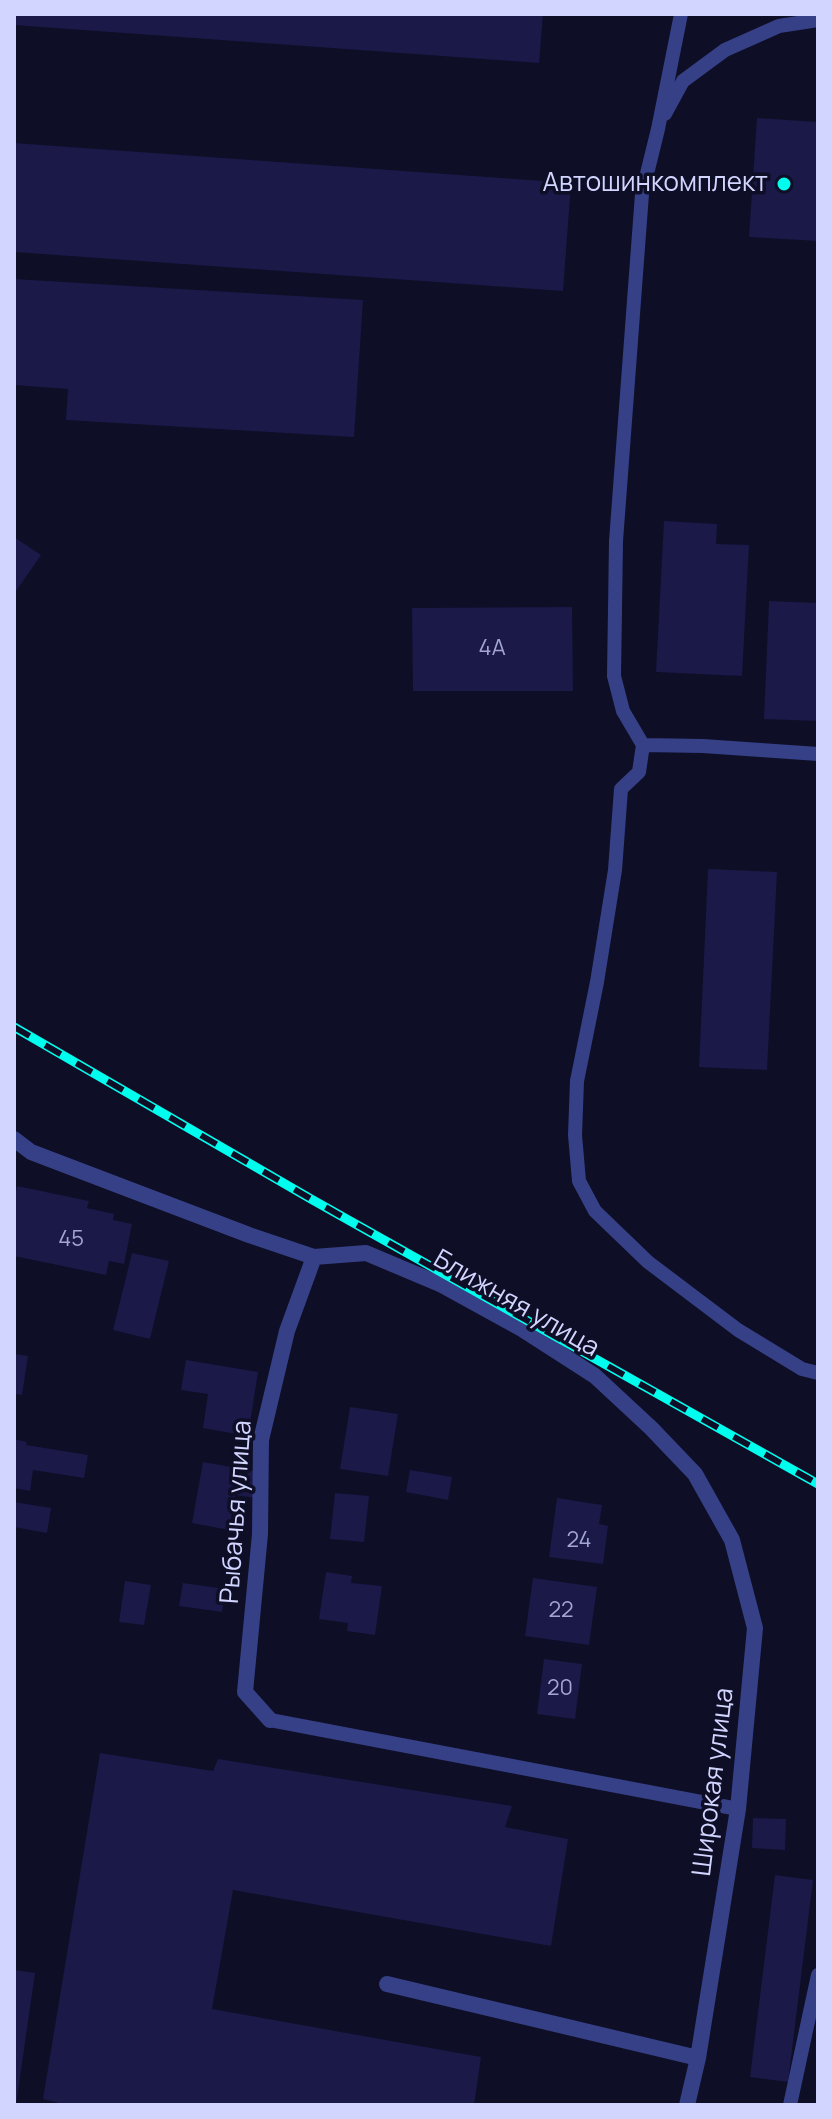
<!DOCTYPE html>
<meta charset="utf-8">
<style>
body{margin:0}
#map{position:relative;width:832px;height:2119px;overflow:hidden;background:#0e0e26;font-family:Manrope,sans-serif}
canvas{display:block}
.frame{position:absolute;inset:0;border:16px solid #d2d5ff;pointer-events:none}
</style>
<div id="map">
<canvas width="832" height="2119"></canvas>
<div class="frame"></div>
</div>
<script>
const ctx = document.querySelector('canvas').getContext('2d');
ctx.lineJoin = 'round';
function fillPath(path, color) { ctx.fillStyle = color; ctx.fill(path, 'evenodd'); }
const poly = rows => new Path2D(rows.map(r => 'M' + r).join(''));
function trace(path, color, width, dash) { ctx.strokeStyle = color; ctx.lineWidth = width; ctx.lineCap = dash ? 'butt' : 'round'; ctx.setLineDash(dash || []); ctx.stroke(path); }
function drawText(font, color, halo, rows, align = 'center') {
  ctx.font = font + ' Manrope,sans-serif'; ctx.lineWidth = 7; ctx.setLineDash([]); ctx.textBaseline = 'middle'; ctx.strokeStyle = halo; ctx.fillStyle = color; for (const [text, x, y, turn = 0] of rows) {
    ctx.save(); ctx.translate(x, y); ctx.rotate((+turn || 0) * Math.PI / 180); ctx.textAlign = isNaN(turn) ? turn : align; if (halo) ctx.strokeText(text, 0, 0); ctx.fillText(text, 0, 0); ctx.restore();
  }
}
const building = poly([
 [14,14,543,14,539,63,14,25],
 [757,118,818,122,818,241,749,237],
 [14,143,571,183,563,291,14,252],
 [14,279,363,300,354,437,66,420,68,389,14,385],
 [664,521,717,524,716,544,749,545,742,676,656,672],
 [14,537,41,555,14,594],
 [769,601,818,603,818,721,764,719],
 [572,607,573,691,413,691,412,608],
 [708,869,777,872,767,1070,699,1067],
 [17,1186,89,1201,87,1208,114,1214,113,1220,132,1224,124,1264,109,1261,106,1275,14,1256,14,1201],
 [132,1253,169,1261,150,1339,113,1330],
 [14,1354,28,1356,22,1395,14,1394],
 [186,1360,258,1372,248,1436,203,1428,208,1394,181,1390],
 [350,1407,398,1414,388,1476,340,1469],
 [14,1439,27,1442,26,1445,88,1455,84,1478,33,1470,30,1491,14,1488],
 [203,1462,259,1472,255,1498,235,1495,229,1530,192,1523],
 [410,1470,452,1477,448,1500,406,1492],
 [335,1493,369,1496,364,1542,330,1539],
 [557,1498,602,1505,599,1524,608,1526,603,1564,549,1557],
 [14,1502,51,1508,47,1533,14,1527],
 [326,1572,352,1576,351,1583,382,1586,375,1635,347,1631,348,1623,319,1619],
 [533,1578,597,1587,589,1645,525,1636],
 [125,1581,151,1585,144,1625,119,1622],
 [183,1583,225,1589,222,1612,179,1606],
 [544,1659,582,1664,575,1719,537,1714],
 [100,1753,213,1771,218,1759,512,1806,505,1827,568,1839,551,1946,233,1890,212,2009,481,2057,474,2105,67,2105,43,2099],
 [753,1818,786,1819,785,1850,752,1848],
 [775,1875,813,1880,788,2082,750,2077],
 [14,1970,35,1973,16,2105,14,2105]
]);
const service = poly([
 [681,14,658,129,642,194,616,541,614,676,623,711,643,745,639,772,621,789,615,870,597,982,577,1081,575,1135,579,1181,595,1211,648,1262,738,1330,802,1369,818,1373],
 [665,114,683,81,725,50,779,26,818,20],
 [643,745,703,746,818,754],
 [270,1720,738,1809],
 [790,2105,818,1975]
]);
const minor = poly([
 [14,1139,31,1152,249,1235,314,1257,366,1253,442,1285,522,1329,595,1376,651,1428,695,1474,732,1540,755,1628,738,1809,698,2058,687,2105],
 [270,1720,245,1692,260,1534,261,1440,287,1331,314,1257],
 [387,1984,698,2058]
]);
const rail = poly([
 [14,1027,311,1199,818,1484]
]);
const markers = [
 [784,184,8,"#00fdee"]
];
const numberNames = [
 ["4А",492,649],
 ["45",71,1240],
 ["24",579,1541],
 ["22",561,1611],
 ["20",560,1689]
];
const poiNames = [
 ["Автошинкомплект",768,184]
];
const streetNames = [
 ["Ближняя улица",516,1304,30],
 ["Рыбачья улица",237,1512,-86],
 ["Широкая улица",714,1782,-83]
];
fillPath(building, '#1a1948');
trace(service, '#364087', 14);
trace(minor, '#364087', 16);
trace(rail, '#00fdee', 9);
trace(rail, '#0e0e26', 6, [18]);
for (const [x, y, r, color] of markers) { const dot = new Path2D(); dot.arc(x, y, r, 0, 2 * Math.PI); ctx.fillStyle = color; ctx.fill(dot); trace(dot, '#0e0e26', 3); }
drawText('22px', '#a4a6d1', null, numberNames);
drawText('26px', '#d2d5ff', '#0e0e26', poiNames, 'right');
drawText('26px', '#d2d5ff', '#0e0e26', streetNames);
</script>
